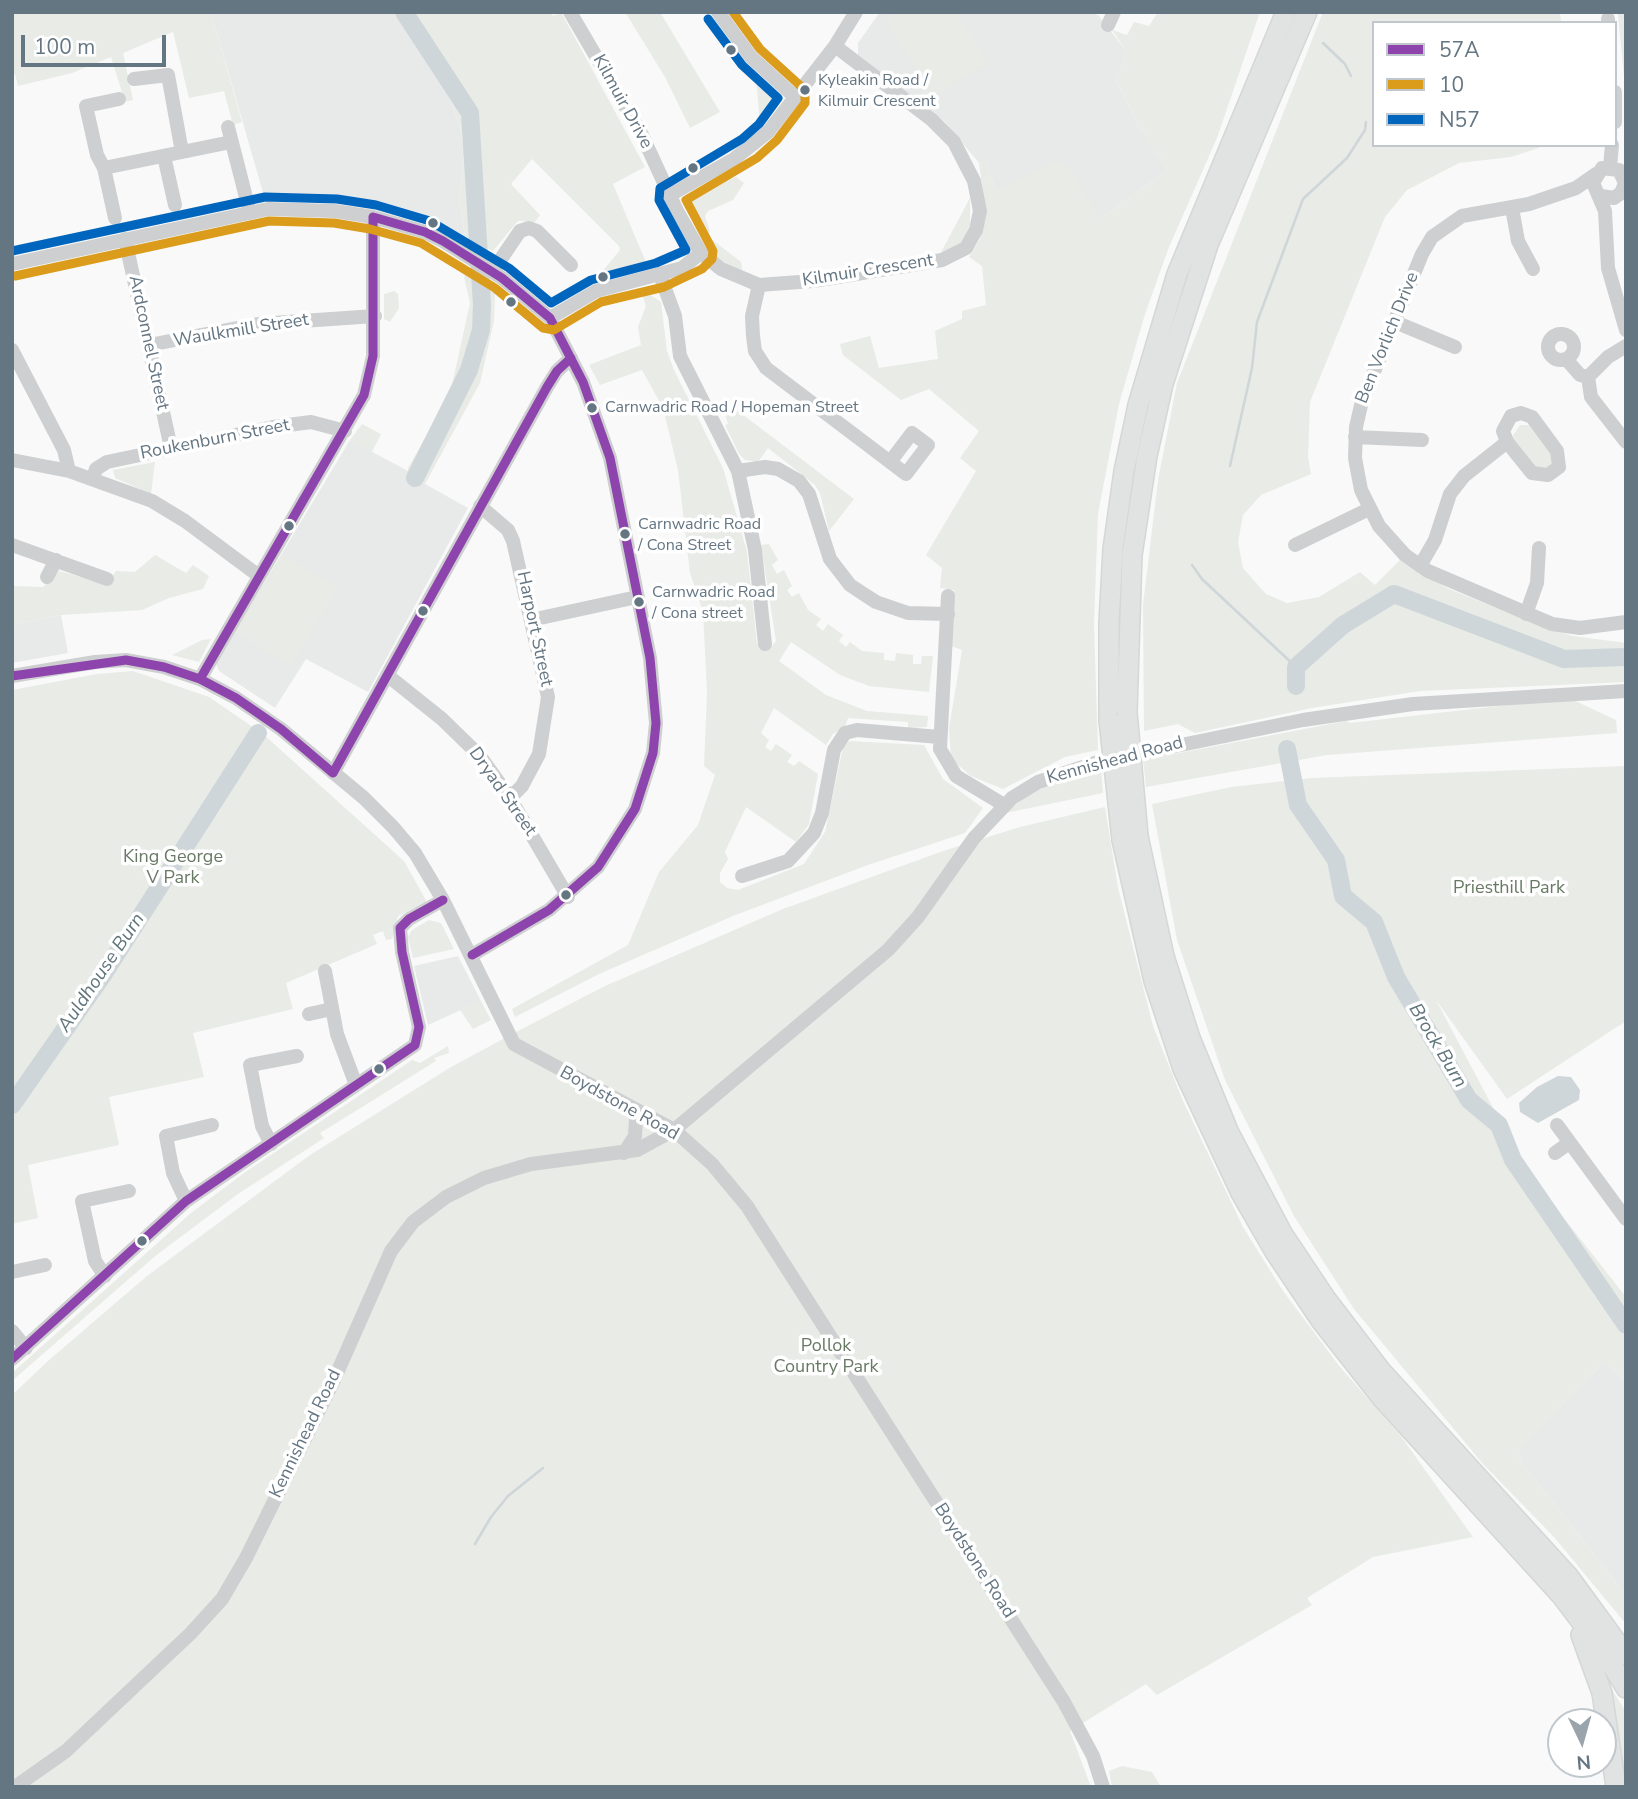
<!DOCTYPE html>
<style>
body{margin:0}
#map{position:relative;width:1638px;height:1799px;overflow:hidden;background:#f9f9f9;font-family:"Nunito Sans",sans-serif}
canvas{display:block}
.frame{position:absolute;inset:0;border:14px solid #657683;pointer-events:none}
.legend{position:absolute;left:1372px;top:21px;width:245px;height:126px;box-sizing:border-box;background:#fff;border:2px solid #c1c8cd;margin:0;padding:9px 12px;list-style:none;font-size:21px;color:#657683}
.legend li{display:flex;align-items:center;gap:14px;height:35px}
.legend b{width:35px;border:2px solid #c1c8cd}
.north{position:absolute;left:1547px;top:1708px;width:70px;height:70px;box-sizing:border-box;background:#fff;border:2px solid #c1c8cd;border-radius:50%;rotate:175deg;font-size:19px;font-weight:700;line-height:28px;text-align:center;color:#657683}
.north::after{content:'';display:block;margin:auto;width:24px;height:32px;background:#99a4ac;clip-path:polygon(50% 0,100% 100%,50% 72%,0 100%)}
.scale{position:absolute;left:21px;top:35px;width:145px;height:32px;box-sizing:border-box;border:4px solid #657683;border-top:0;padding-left:9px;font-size:21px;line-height:24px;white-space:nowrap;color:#657683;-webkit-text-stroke:5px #fff;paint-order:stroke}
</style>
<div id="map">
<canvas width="1638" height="1799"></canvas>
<div class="frame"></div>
<ul class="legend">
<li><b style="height:9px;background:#8e44ad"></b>57A</li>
<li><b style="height:9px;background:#da9c1a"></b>10</li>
<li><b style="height:9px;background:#0065bd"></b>N57</li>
</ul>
<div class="north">N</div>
<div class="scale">100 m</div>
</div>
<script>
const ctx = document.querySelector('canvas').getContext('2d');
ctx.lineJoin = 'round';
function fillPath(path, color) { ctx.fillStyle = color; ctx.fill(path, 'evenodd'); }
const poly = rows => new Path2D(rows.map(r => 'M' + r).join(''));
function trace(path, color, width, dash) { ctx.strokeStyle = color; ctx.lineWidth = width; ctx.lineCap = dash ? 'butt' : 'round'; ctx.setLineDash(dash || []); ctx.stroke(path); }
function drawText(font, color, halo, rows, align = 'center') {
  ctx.font = font + ' "Nunito Sans",sans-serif'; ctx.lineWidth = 7; ctx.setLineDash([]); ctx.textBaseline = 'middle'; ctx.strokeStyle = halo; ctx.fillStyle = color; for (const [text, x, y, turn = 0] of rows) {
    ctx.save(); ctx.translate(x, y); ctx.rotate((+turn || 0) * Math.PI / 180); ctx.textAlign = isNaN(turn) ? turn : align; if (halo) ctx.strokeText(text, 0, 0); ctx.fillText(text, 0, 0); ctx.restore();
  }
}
const built = poly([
 [211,12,394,12,450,96,465,147,459,202,466,240,415,217,350,201,264,196],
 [880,12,1092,12,1099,16,1127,52,1116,80,1136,121,1168,170,1100,219,1023,180,996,191,985,161,979,163,945,122,858,55,858,43],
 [1617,12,1626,12,1626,98,1618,14],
 [350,440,408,471,409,475,468,508,368,692,306,659,275,708,219,671,216,663],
 [61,615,68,653,12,663,12,625],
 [458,956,481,1001,428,1025,414,966],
 [1605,1361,1626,1382,1626,1595,1522,1463,1517,1450]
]);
const green = poly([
 [12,12,211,12,242,122,233,125,224,91,189,98,173,32,123,53,133,100,125,102,111,57,72,73,18,86,15,74,12,74],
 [394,12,551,12,553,16,561,12,645,167,613,184,648,267,592,284,620,250,619,246,532,159,511,184,540,215,535,222,518,221,493,251,466,240,459,202,465,147,450,96],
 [625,12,660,12,720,112,690,128,665,77],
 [897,12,956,12,988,62,934,96,885,20],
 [1158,12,1260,12,1217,138,1169,247,1145,314,1119,404,1098,514,1094,624,1098,750,1065,757,1003,789,971,776,951,759,949,728,962,650,951,646,954,590,940,588,942,568,926,555,976,471,960,458,979,431,929,389,901,400,843,355,840,344,870,336,879,368,938,359,935,331,962,319,962,311,986,305,982,266,969,257,980,239,986,215,979,163,985,161,996,191,1055,161,1066,163,1100,219,1168,170,1136,121,1116,80,1127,52,1112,30,1127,35,1134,22,1149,26],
 [1323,12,1560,12,1561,23,1374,23,1374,145,1547,145,1511,157,1459,163,1407,190,1385,217,1310,402,1308,457,1311,474,1261,495,1243,515,1238,542,1243,568,1266,594,1287,603,1319,597,1360,572,1375,585,1400,560,1449,589,1539,625,1573,636,1626,643,1626,682,1420,691,1312,708,1195,733,1178,724,1144,731,1143,605,1158,480,1177,383],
 [756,76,771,88,775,99,772,110,760,125],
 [736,177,744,183,733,200,708,211,705,216,710,231,703,238,683,205,683,197],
 [970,198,970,224,966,237,958,246,939,256],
 [710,238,741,262,743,274,708,253,706,247],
 [466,274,495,292,494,321,480,383,425,484,408,475,408,468,450,394,470,303,464,277],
 [640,288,661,302,667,351,674,370,723,468,747,552,757,644,763,648,772,646,776,641,761,545,769,544,778,560,772,565,777,574,784,570,792,586,787,590,792,597,799,593,808,610,821,619,816,625,823,631,828,624,843,635,839,641,846,647,850,642,862,651,884,653,884,660,895,661,896,653,913,655,913,664,921,664,922,656,933,656,929,692,869,686,840,675,791,642,779,661,826,695,867,711,928,716,927,727,908,728,908,722,848,718,845,727,833,734,826,745,774,708,761,733,769,740,765,747,771,751,776,744,792,755,787,762,794,766,799,761,818,774,809,824,796,842,746,807,725,852,728,859,720,873,720,882,727,888,738,890,804,864,825,832,843,747,849,741,924,745,943,779,983,808,965,833,865,866,733,916,599,974,515,1017,512,1009,628,945,659,872,698,825,715,775,704,766,707,693,703,611,690,573,678,470,663,408,642,370,600,385,589,365,641,345,638,327,646,306],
 [394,291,398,294,399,308,390,322,384,319,384,294],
 [723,407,730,412,734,408,854,499,829,531,820,493,815,485,768,448,758,462,745,460,739,454,725,425,728,424],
 [362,424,381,434,372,452,350,440],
 [1520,425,1530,425,1554,454,1550,466,1538,469,1511,438],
 [155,462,151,494,115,478,113,470],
 [155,555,186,573,193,565,209,576,203,589,169,598,142,610,61,615,12,625,12,586,43,587,59,571,106,584,116,571,135,572],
 [282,555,337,588,291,666,236,633],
 [211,639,199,662,172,655,202,640],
 [133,671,209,697,263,734,404,861,427,902,398,916,392,939,386,940,383,931,373,935,377,944,286,983,293,1009,193,1033,204,1077,109,1097,119,1145,28,1165,38,1218,12,1224,12,690,97,674],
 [1569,698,1616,720,1617,733,1327,755,1146,787,1143,760,1346,721,1350,723],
 [1626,766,1626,1025,1623,1023,1507,1099,1436,1000,1526,1170,1626,1297,1626,1382,1605,1361,1517,1450,1522,1463,1626,1595,1626,1624,1554,1537,1483,1464,1354,1309,1294,1216,1225,1080,1177,940,1152,804,1231,787,1312,778],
 [1101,768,1103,793,1005,813,1031,793,1064,778],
 [1105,807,1118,888,1153,1026,1183,1101,1243,1227,1283,1291,1340,1367,1400,1435,1473,1537,1373,1557,1307,1598,1312,1605,1157,1695,1146,1684,1070,1731,1091,1787,12,1787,12,1395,48,1361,147,1276,310,1155,451,1067,518,1031,605,986,783,909,946,850,1020,827],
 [429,920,441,923,454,949,413,958,408,937,412,930],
 [481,1001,491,1020,473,1029,460,1010],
 [448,1046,449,1053,434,1058,436,1061,325,1130,320,1133,324,1138,238,1194,154,1257,12,1381,12,1373,191,1213,244,1173,412,1060,420,1063],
 [1604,1677,1626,1712,1626,1787,1623,1787],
 [1122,1766,1152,1772,1161,1787,1112,1787,1109,1771]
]);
const water = poly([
 [1558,1076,1571,1077,1580,1090,1579,1100,1538,1123,1520,1112,1519,1103,1537,1087]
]);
const stream = poly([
 [1323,43,1345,64,1351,76],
 [1230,466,1252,368,1257,322,1303,199,1347,158,1365,130,1366,122],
 [1192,565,1202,579,1296,667],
 [475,1544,491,1517,508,1496,543,1468]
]);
const river = poly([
 [404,12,470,113,482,305,481,330,469,370,415,478],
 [1296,686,1296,667,1343,625,1394,594,1564,659,1626,657],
 [1287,749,1298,805,1336,860,1343,896,1374,922,1396,977,1469,1100,1499,1125,1513,1160,1626,1325],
 [12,1105,103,975,258,733]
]);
const minor = poly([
 [570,12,642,135,677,211,701,253,721,269,759,285,813,281,942,260,966,248,976,230,980,211,974,181,954,142,932,120,835,46],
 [718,12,751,57,795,97],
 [1608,19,1608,23],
 [1108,25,1114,12],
 [134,79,168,75,182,152],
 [1615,92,1615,122],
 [119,99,86,106,97,155,104,168,231,142],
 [228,127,250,213],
 [164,156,175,205],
 [1610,167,1612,145],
 [104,168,115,218],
 [1596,174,1576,188,1529,204,1462,216,1432,237,1422,254,1362,401,1356,427,1355,458,1361,490,1379,526,1405,555,1428,571,1552,624,1580,628,1626,622],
 [670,195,734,159,768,132,835,46,856,12],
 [1601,196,1614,198,1621,193,1625,183,1619,170,1602,168,1593,183,1605,211,1608,268,1626,330],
 [1512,208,1518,241,1533,269],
 [125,239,171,448],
 [12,264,268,209,335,211,373,217,425,232,443,241,502,278,550,318,583,382,610,458,650,658,656,723,653,753,635,809,598,867,549,910,472,955],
 [492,272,520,231,529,228,537,231,571,265],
 [660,275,675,316,680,356,738,471,755,550,765,644],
 [759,285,752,316,753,336,755,351,766,368,906,474,928,445,912,433,890,462],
 [550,318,596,291,682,268,701,253],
 [1395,322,1455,347],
 '1548 347a13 13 0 1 1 26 0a13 13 0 1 1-26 0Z',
 [149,345,258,324,375,316],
 [1626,346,1608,357,1588,377,1591,397,1626,442],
 [12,350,64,450,69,471],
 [1566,359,1580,375,1588,377],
 [1355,437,1422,440],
 [12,460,69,471,152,501,185,521,259,576],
 [738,471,765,467,778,469,799,481,809,494,830,559,850,585,862,593,876,602,908,613,948,614],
 [93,478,96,469,107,462,273,427,311,422,345,431],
 [480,506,508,530,513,541,548,697,539,754,522,786,510,798],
 [12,545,107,579],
 [1295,545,1369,509],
 [1420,566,1435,540,1450,494,1464,476,1507,442,1503,431,1511,416,1521,413,1532,417,1557,451,1559,467,1548,475,1532,473,1507,442],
 [47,577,56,560],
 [948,596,940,749,956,776,1004,805],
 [1526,614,1537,583,1539,548],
 [531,620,637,597],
 [387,675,442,719,480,756,510,798,568,897],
 [12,676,95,662,126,660,164,667,200,679,236,698,281,729,364,798,393,827,415,853,443,900,514,1044,674,1130,712,1164,747,1206,1064,1702,1093,1756,1103,1787],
 [200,679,364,395,373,356,373,217],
 [333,773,547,387,557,371,571,358],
 [742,876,788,861,814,833,822,813,834,750,845,733,857,730,939,737],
 [325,971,337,1034,356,1085],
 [309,1014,332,1009],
 [1557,1125,1626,1219],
 [271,1144,262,1126,250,1065,297,1056],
 [624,1153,635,1136,636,1118,632,1109],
 [1555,1153,1569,1143],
 [186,1201,173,1173,166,1136,212,1125],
 [12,1272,45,1265],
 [105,1276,95,1261,82,1201,129,1191],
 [12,1331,26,1348],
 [12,1359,186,1201,415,1045,419,1027,402,952,400,928,409,919,443,900],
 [15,1787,66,1751,191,1633,222,1599,246,1558,333,1382,391,1251,413,1222,446,1197,484,1178,531,1164,637,1150,674,1130,888,950,918,917,974,838,1012,798,1038,782,1098,762,1303,720,1413,704,1626,691]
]);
const highway = poly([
 [1127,712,1132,555,1147,456,1163,384,1208,245,1307,12],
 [1109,720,1109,622,1113,549,1124,471,1138,405,1177,274,1286,12],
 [1138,836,1164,956,1190,1038,1229,1133,1282,1233,1326,1299,1381,1371,1569,1577,1626,1655],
 [1122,840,1154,981,1183,1069,1241,1193,1275,1252,1322,1322,1381,1397,1561,1595,1604,1652,1626,1688],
 [1581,1635,1602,1693,1616,1787]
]);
const highwayBridge = poly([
 [1127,712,1138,836],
 [1109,720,1122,840]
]);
const bus1 = poly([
 [12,676,126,660,164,667,200,679,236,698,281,729,333,773,547,387,557,371,571,358],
 [200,679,364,395,373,356,373,217,425,232,443,241,502,278,550,318,583,382,610,458,650,658,656,723,653,753,635,809,598,867,549,910,472,955],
 [12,1359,186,1201,415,1045,419,1027,402,952,400,928,409,919,443,900]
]);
const bus2 = poly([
 [15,276,269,221,334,223,370,229,421,243,495,288,543,328,554,330,601,302,664,287,702,269,712,259,713,251,686,200,757,158,777,140,805,103,805,90,760,49,733,12]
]);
const bus3 = poly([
 [12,251,265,197,337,199,376,205,430,221,509,268,551,303,591,280,656,263,686,250,659,200,660,188,742,139,759,124,778,98,742,65,708,19]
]);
const markers = [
 [731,50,6,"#657683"],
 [805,90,6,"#657683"],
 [693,168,6,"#657683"],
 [433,223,6,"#657683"],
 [603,277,6,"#657683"],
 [511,302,6,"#657683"],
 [592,408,6,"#657683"],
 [289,526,6,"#657683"],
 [625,534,6,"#657683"],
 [639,602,6,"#657683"],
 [423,611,6,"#657683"],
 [566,895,6,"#657683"],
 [379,1069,6,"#657683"],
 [142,1241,6,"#657683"]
];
const busNames = [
 ["Kyleakin Road /",818,81],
 ["Kilmuir Crescent",818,102],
 ["Carnwadric Road / Hopeman Street",605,408],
 ["Carnwadric Road",638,525],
 ["/ Cona Street",638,546],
 ["Carnwadric Road",652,593],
 ["/ Cona street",652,614]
];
const streetNames = [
 ["Kilmuir Drive",622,102,61],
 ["Kilmuir Crescent",868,271,-9],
 ["Waulkmill Street",241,331,-9],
 ["Ben Vorlich Drive",1388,338,-68],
 ["Ardconnel Street",148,343,78],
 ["Roukenburn Street",215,440,-11],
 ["Harport Street",534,629,78],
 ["Kennishead Road",1115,761,-15],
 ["Dryad Street",502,792,55],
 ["Boydstone Road",619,1104,29],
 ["Kennishead Road",306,1434,-64],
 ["Boydstone Road",974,1561,57]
];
const parkNames = [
 ["King George",173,858],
 ["V Park",173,879],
 ["Priesthill Park",1509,889],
 ["Pollok",826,1347],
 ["Country Park",826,1368]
];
const waterNames = [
 ["Auldhouse Burn",102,973,-56],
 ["Brock Burn",1437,1046,59]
];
fillPath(built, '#e8e9e9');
fillPath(green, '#e8ebe6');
fillPath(water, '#ced6d9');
trace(stream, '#ced6d9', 2.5);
trace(river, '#ced6d9', 18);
trace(highway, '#d5d6d6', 22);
trace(minor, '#cecfd0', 14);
trace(highway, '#e1e2e2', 19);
trace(highwayBridge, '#d5d6d6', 22, []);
trace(highwayBridge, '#e1e2e2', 19);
trace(bus1, '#8e44ad', 9);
trace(bus2, '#da9c1a', 9);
trace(bus3, '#0065bd', 9);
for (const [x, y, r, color] of markers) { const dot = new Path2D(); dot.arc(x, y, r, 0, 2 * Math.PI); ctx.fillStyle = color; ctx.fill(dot); trace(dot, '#fff', 2.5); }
drawText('16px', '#657683', '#fff', busNames, 'left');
drawText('18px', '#657683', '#fff', streetNames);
drawText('18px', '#687a64', '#fff', parkNames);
drawText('italic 19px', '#60757c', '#fff', waterNames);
</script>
